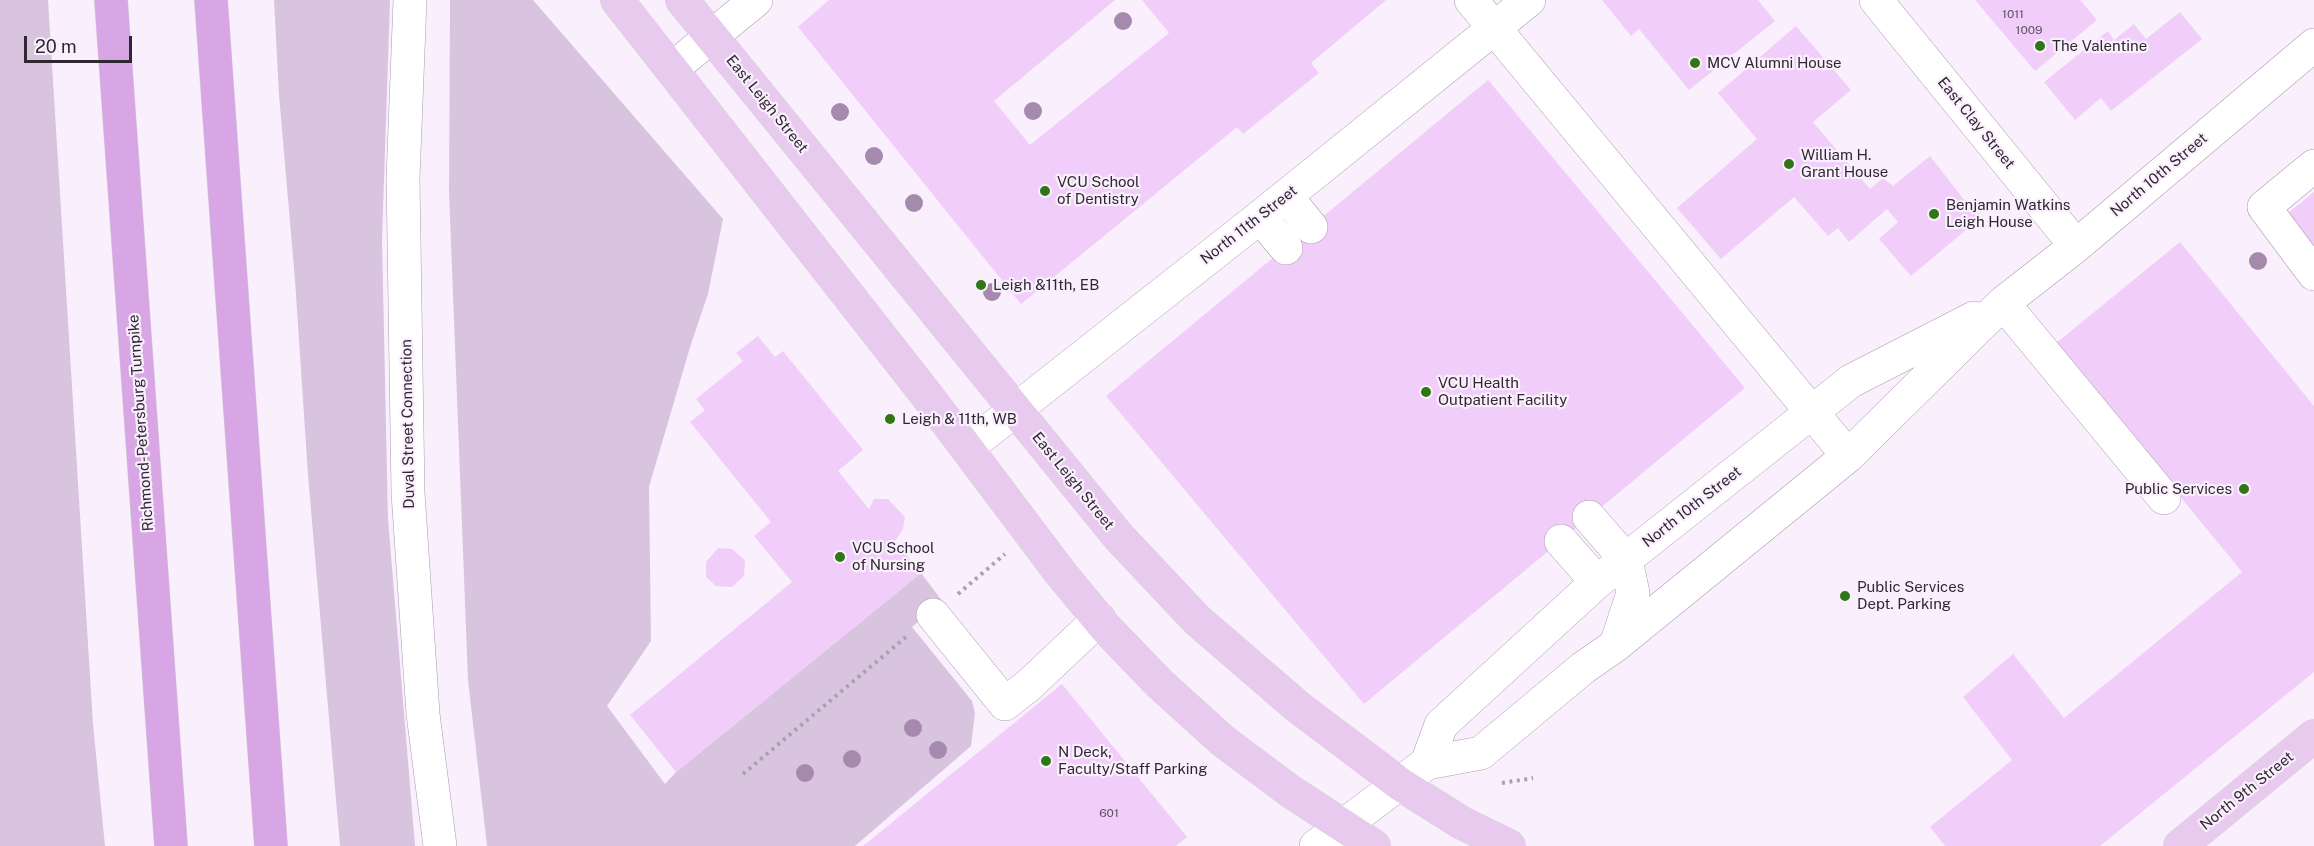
<!DOCTYPE html>
<style>
body{margin:0}
#map{position:relative;width:2314px;height:846px;overflow:hidden;background:#faeffd;font-family:"Public Sans",sans-serif}
canvas{display:block}
.scale{position:absolute;left:24px;top:36px;width:108px;height:27px;box-sizing:border-box;border:3px solid #2f2831;border-top:0;padding-left:8px;font-size:18px;line-height:21px;white-space:nowrap;color:#2f2831;-webkit-text-stroke:4px #faeffd;paint-order:stroke}
</style>
<div id="map">
<canvas width="2314" height="846"></canvas>
<div class="scale">20 m</div>
</div>
<script>
const ctx = document.querySelector('canvas').getContext('2d');
ctx.lineJoin = 'round';
function fillPath(path, color) { ctx.fillStyle = color; ctx.fill(path, 'evenodd'); }
const poly = rows => new Path2D(rows.map(r => 'M' + r).join(''));
function trace(path, color, width, dash) { ctx.strokeStyle = color; ctx.lineWidth = width; ctx.lineCap = dash ? 'butt' : 'round'; ctx.setLineDash(dash || []); ctx.stroke(path); }
function drawText(font, color, halo, rows, align = 'center') {
  ctx.font = font + ' "Public Sans",sans-serif'; ctx.lineWidth = 4.5; ctx.setLineDash([]); ctx.textBaseline = 'middle'; ctx.strokeStyle = halo; ctx.fillStyle = color; for (const [text, x, y, turn = 0] of rows) {
    ctx.save(); ctx.translate(x, y); ctx.rotate((+turn || 0) * Math.PI / 180); ctx.textAlign = isNaN(turn) ? turn : align; if (halo) ctx.strokeText(text, 0, 0); ctx.fillText(text, 0, 0); ctx.restore();
  }
}
const green = poly([
 [0,0,48,0,93,724,105,846,0,846],
 [274,0,390,0,382,240,388,519,415,846,340,846,308,475,295,280,279,95],
 [450,0,533,0,723,219,708,294,691,344,649,487,651,641,607,706,665,784,676,772,921,573,943,602,912,627,972,701,975,713,971,746,855,846,487,846,468,680,449,192]
]);
const building = poly([
 [829,0,1115,0,994,101,1030,145,1169,33,1142,0,1386,0,1311,63,1319,73,1243,134,1237,127,1021,304,798,27],
 [1602,0,1758,0,1775,21,1689,90,1639,29,1631,36],
 [1975,0,2080,0,2097,20,2035,71],
 [2180,12,2202,39,2111,111,2101,98,2075,120,2044,82,2108,31,2114,40,2134,24,2146,39],
 [1796,26,1851,90,1813,122,1870,189,1883,178,1893,186,1930,156,1979,219,1911,276,1879,239,1898,222,1887,209,1849,242,1838,228,1828,236,1794,197,1721,259,1677,208,1757,139,1718,93],
 [1488,80,1745,388,1364,704,1106,396],
 [2314,192,2314,246,2287,214],
 [2180,242,2314,406,2314,672,2100,846,1945,846,1930,827,2012,760,1963,697,2013,654,2064,718,2242,572,2055,344],
 [758,336,775,357,783,351,863,450,838,471,869,509,874,499,888,499,905,517,903,529,895,541,921,573,676,772,630,715,792,582,754,536,771,522,690,422,705,410,696,399,743,361,736,353],
 [718,548,732,549,745,560,744,576,732,587,716,586,706,577,706,562],
 [1062,684,1187,837,1176,846,863,846]
]);
const path = poly([
 [958,594,1005,554],
 [743,774,906,637],
 [1502,783,1533,778]
]);
const minor = poly([
 [410,0,403,179,408,493,423,714,440,846],
 [1471,0,1848,456],
 [1876,0,2076,246],
 [673,68,756,0],
 [2314,166,2264,207,2314,274],
 [1286,196,1311,227],
 [1260,217,1286,248],
 [2003,303,2164,498],
 [967,448,1260,217,1529,0],
 [1589,517,1626,560,1633,593,1616,645],
 [1561,541,1597,582],
 [933,615,1005,704,1029,685,1099,619],
 [1427,763,1441,725,1597,582,1851,381,1974,318],
 [1316,846,1427,763,1481,753,1583,668,1616,645,1848,456,2003,303,2076,246,2314,45]
]);
const major = poly([
 [617,0,928,397,1059,571,1105,627,1159,683,1223,741,1290,791,1374,846],
 [682,0,1118,536,1197,620,1298,707,1400,784,1462,823,1509,846],
 [2180,846,2314,736]
]);
const highway = poly([
 [111,0,171,846],
 [211,0,271,846]
]);
const trees = [
 [1123,21],
 [1033,111],
 [840,112],
 [874,156],
 [914,203],
 [2258,261],
 [992,292],
 [913,728],
 [938,750],
 [852,759],
 [805,773]
];
const markers = [
 [2040,46,6,"#307516"],
 [1695,63,6,"#307516"],
 [1789,164,6,"#307516"],
 [1045,191,6,"#307516"],
 [1934,214,6,"#307516"],
 [981,285,6,"#307516"],
 [1426,392,6,"#307516"],
 [890,419,6,"#307516"],
 [2244,489,6,"#307516"],
 [840,557,6,"#307516"],
 [1845,596,6,"#307516"],
 [1046,761,6,"#307516"]
];
const numberNames = [
 ["1011",2013,14],
 ["1009",2029,30],
 ["601",1109,813]
];
const poiNames = [
 ["The Valentine",2052,46],
 ["MCV Alumni House",1707,63],
 ["William H.",1801,155],
 ["Grant House",1801,172],
 ["VCU School",1057,182],
 ["of Dentistry",1057,199],
 ["Benjamin Watkins",1946,205],
 ["Leigh House",1946,222],
 ["Leigh &11th, EB",993,285],
 ["VCU Health",1438,383],
 ["Outpatient Facility",1438,400],
 ["Leigh & 11th, WB",902,419],
 ["Public Services",2232,489,"right"],
 ["VCU School",852,548],
 ["of Nursing",852,565],
 ["Public Services",1857,587],
 ["Dept. Parking",1857,604],
 ["N Deck,",1058,752],
 ["Faculty/Staff Parking",1058,769]
];
const streetNames = [
 ["East Leigh Street",767,104,51],
 ["East Clay Street",1976,123,51],
 ["North 10th Street",2159,175,-40],
 ["North 11th Street",1249,225,-38],
 ["Richmond-Petersburg Turnpike",141,423,-94],
 ["Duval Street Connection",408,424,-91],
 ["East Leigh Street",1073,481,51],
 ["North 10th Street",1692,507,-38],
 ["North 9th Street",2247,791,-39]
];
fillPath(green, '#d9c4df');
fillPath(building, '#f0cef9');
trace(minor, '#ac9bb1', 34);
trace(major, '#d5d4d6', 34);
trace(highway, '#d5d4d6', 34);
trace(path, '#aaa1ad', 4, [3, 4.5]);
trace(minor, '#fff', 33);
trace(major, '#e8caef', 33);
trace(highway, '#d8a6e5', 33);
ctx.fillStyle = '#a68aae';
for (const [x, y] of trees) { ctx.beginPath(); ctx.arc(x, y, 9, 0, 2 * Math.PI); ctx.fill(); }
for (const [x, y, r, color] of markers) { const dot = new Path2D(); dot.arc(x, y, r, 0, 2 * Math.PI); ctx.fillStyle = color; ctx.fill(dot); trace(dot, '#faeffd', 2); }
drawText('12px', '#5f5263', null, numberNames);
drawText('15px', '#2f2831', '#faeffd', poiNames, 'left');
drawText('15px', '#2f2831', '#faeffd', streetNames);
</script>
